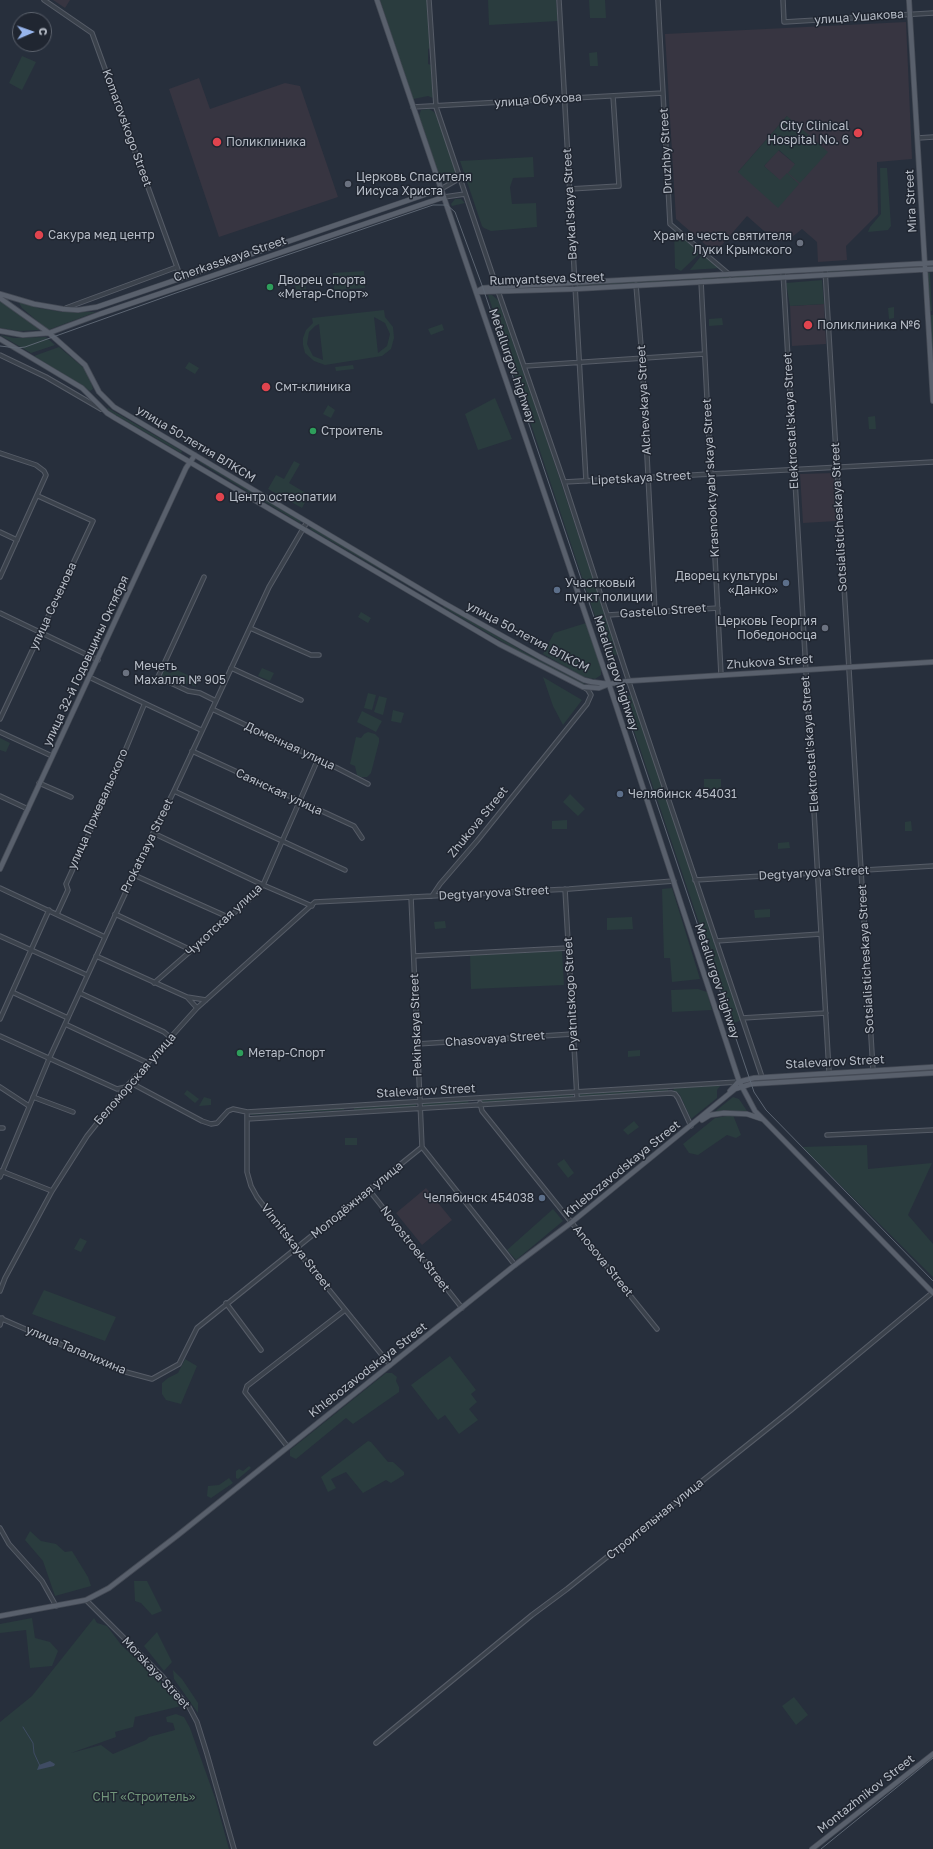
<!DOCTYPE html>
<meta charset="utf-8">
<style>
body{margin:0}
#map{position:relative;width:933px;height:1849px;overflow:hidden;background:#272f3c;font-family:"Golos Text",sans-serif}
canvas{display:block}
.north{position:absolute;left:12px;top:12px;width:40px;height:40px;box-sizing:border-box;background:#202631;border:1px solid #5c626d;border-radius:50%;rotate:88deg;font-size:11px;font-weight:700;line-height:16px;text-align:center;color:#b7bdc7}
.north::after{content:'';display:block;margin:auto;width:14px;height:18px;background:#97b5ec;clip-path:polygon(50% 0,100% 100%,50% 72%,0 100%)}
</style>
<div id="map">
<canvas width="933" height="1849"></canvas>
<div class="north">С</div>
</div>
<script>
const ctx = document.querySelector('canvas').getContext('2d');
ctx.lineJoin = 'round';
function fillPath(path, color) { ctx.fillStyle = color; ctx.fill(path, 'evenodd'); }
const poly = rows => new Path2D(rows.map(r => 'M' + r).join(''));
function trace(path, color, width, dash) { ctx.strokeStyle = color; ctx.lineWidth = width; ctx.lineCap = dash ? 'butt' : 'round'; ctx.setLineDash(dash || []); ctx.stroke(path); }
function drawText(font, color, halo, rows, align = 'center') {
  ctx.font = font + ' "Golos Text",sans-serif'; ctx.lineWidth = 3; ctx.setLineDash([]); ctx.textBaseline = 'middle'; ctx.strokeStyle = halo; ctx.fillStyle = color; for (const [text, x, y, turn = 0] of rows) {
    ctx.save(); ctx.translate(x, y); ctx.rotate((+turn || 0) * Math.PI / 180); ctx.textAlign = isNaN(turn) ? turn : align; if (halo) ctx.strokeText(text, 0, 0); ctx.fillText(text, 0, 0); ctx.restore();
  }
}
const medical = poly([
 [53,0,70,0,65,8],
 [906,22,912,159,877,162,878,214,846,246,847,260,818,262,817,242,802,229,787,241,779,241,773,239,747,216,715,253,676,219,665,34],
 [787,116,800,183,795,164,778,150,764,166,780,181,738,172],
 [199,78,210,109,285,83,300,86,338,197,219,237,169,89],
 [824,304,826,344,792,346,790,306],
 [834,473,837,521,803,523,800,474],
 [426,1188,452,1220,422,1245,396,1213]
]);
const green = poly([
 [380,0,427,0,430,48,428,49,428,64,431,65,433,98,428,96,413,99],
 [488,0,556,0,558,21,489,25],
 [589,0,605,0,606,18,590,18],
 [597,52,598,66,590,66,589,53],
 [22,56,36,62,22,90,9,83],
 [429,109,434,112,438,118,457,174,455,178,447,183,441,181,419,116,421,110],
 [787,116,828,152,800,183,788,173,795,164,779,150,764,166,780,180,787,173,799,184,778,208,738,172],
 [533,157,534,177,513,178,510,187,512,204,536,203,537,227,491,231,484,228,482,226,460,161],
 [880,168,887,168,891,226,888,230,868,232,870,227,881,214],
 [455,199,461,199,465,203,452,206,451,204],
 [674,228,698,248,699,254,681,271,675,268],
 [701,256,704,258,707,256,721,268,690,270],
 [917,266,917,268,827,272,828,271],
 [364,271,365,288,334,290,333,273],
 [927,273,930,273,932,311,929,311],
 [774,274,774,276,681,280,683,279],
 [304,277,308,299,300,299,293,280],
 [676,280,675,281,578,286,579,284],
 [822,280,824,304,790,306,786,283],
 [488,295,492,295,498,300,538,414,618,654,609,658],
 [0,301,24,318,40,330,19,331,0,328],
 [18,301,38,308,62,312,96,312,48,330,22,308],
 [894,307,894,318,889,319,888,308],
 [384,310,385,317,393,327,394,338,391,349,382,356,325,365,314,361,305,353,303,345,303,338,306,330,313,323,312,318],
 [374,317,385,323,390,334,387,346,378,353],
 [319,324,323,360,313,356,307,344,309,332,315,326],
 [930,315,933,315,933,360,932,360],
 [722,318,723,325,709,326,709,319],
 [861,322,861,328,848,329,848,323],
 [442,324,444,330,431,335,428,329],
 [0,335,14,338,46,337,55,345,31,353],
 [59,347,84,368,90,377,93,389,90,391,34,356],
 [189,362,199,368,195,374,185,368],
 [353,365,354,369,336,371,335,367],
 [495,398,512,439,478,450,465,414],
 [328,405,335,410,331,418,323,414],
 [108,408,182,451,181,453,109,411,107,409],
 [875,416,876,429,869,429,868,417],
 [294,461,300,464,289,483,309,495,302,508,268,489,276,475,284,479],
 [199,462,201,462,301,521,300,523],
 [311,527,437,601,437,602,310,529],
 [444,605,526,653,585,684,596,685,584,685,525,655,443,607],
 [361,612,371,618,368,623,358,617],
 [586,623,601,667,601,675,595,679,584,677,543,654,554,633],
 [262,668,274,673,270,681,258,676],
 [163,670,170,673,177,670,196,679,196,687,188,683,183,687,161,676],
 [543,677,582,700,563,725,553,706],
 [368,693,376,695,372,710,364,708],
 [632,695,742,1020,733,1023,629,716,631,713,625,697],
 [379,696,387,698,383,715,374,712],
 [393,710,404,713,401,723,391,721],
 [362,711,382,721,376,732,357,722],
 [368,732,375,734,379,738,379,742,371,773,367,777,361,777,357,775,355,766,350,764,356,737,361,738,364,734],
 [0,738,10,743,6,752,0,750],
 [704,779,721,779,721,789,704,789],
 [570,794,585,809,578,816,563,802],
 [567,820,567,829,552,829,552,821],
 [911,821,912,831,905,831,905,822],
 [789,842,790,848,778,849,778,843],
 [672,888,700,979,672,982,670,958,664,958,662,889],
 [770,909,770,917,755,918,754,910],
 [632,917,633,929,607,930,607,918],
 [445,921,446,928,435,929,434,922],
 [562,951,564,985,471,989,470,955],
 [698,989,707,992,712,1010,672,1012,671,990],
 [640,1050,640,1056,628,1057,628,1051],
 [721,1085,717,1090,717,1098,691,1119,680,1095,677,1092,673,1092,674,1088],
 [668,1089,668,1092,579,1097,578,1094],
 [187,1090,199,1099,195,1103,184,1094],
 [573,1094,573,1097,487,1102,482,1102,481,1098],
 [204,1097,211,1099,211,1105,199,1106],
 [733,1097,739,1099,747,1111,720,1111,713,1113],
 [468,1100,469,1104,424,1107,422,1103,423,1102],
 [416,1103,416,1107,354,1111,354,1106],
 [344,1107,344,1110,251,1115,251,1113],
 [733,1115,741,1135,736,1138,727,1135,698,1155,689,1153,683,1144,715,1118],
 [634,1121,639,1127,628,1135,623,1130],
 [345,1138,357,1138,357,1145,345,1145],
 [867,1145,868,1169,932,1163,908,1215,933,1244,933,1277,802,1147],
 [564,1159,574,1173,568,1178,557,1164],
 [553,1209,563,1221,516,1260,507,1250],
 [80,1238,87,1241,81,1252,74,1249],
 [44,1290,116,1317,105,1341,32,1314],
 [450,1356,476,1390,471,1394,477,1402,469,1409,478,1420,459,1434,445,1415,438,1420,411,1385],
 [185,1359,197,1366,181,1404,166,1400,162,1394,162,1383,168,1378,178,1373],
 [386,1373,392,1373,397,1377,396,1381,399,1387,399,1392,353,1424,346,1418,296,1459,290,1456,290,1450],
 [368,1441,371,1442,388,1462,393,1462,404,1472,404,1475,391,1483,386,1480,363,1493,346,1472,331,1479,336,1488,328,1492,321,1477],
 [249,1466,251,1468,238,1479,236,1478,236,1471,239,1469,243,1471],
 [229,1478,233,1483,211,1498,207,1496,208,1486,219,1485],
 [30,1531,41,1541,56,1544,65,1552,72,1551,88,1577,91,1586,55,1596,43,1561,25,1540],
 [134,1581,147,1581,162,1611,152,1615,141,1603,135,1601],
 [32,1618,35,1638,50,1642,58,1651,52,1666,30,1668,26,1630,0,1633,0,1624],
 [94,1618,97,1623,107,1626,122,1646,162,1682,181,1706,135,1717,133,1727,115,1732,116,1737,71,1753,101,1745,113,1754,146,1740,149,1737,175,1730,173,1723,167,1722,166,1717,176,1714,184,1717,190,1728,215,1798,229,1849,0,1849,0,1722,32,1696],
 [157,1632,172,1662,164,1671,144,1646],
 [173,1670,182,1679,198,1703,198,1713,174,1679],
 [794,1697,808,1715,796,1725,782,1706]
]);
const water = poly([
 [50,1761,55,1764,54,1766,37,1770,39,1765]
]);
const stream = poly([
 [23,1727,33,1743,34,1753,40,1766]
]);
const minor = poly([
 [44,0,92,33,181,278],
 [429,0,436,107,498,291,564,482,630,685,762,1077],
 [559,0,586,481],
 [658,0,670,224,730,275],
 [783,0,784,22,933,13],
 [413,107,663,93],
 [918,138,933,137],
 [441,189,460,178],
 [570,189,619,186,613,96],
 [444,197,465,194],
 [825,269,873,1070],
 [783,272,829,1072],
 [701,281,721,675],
 [636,285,642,358,655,612],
 [66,308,177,267],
 [0,355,46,377,101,409],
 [525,366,704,354],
 [0,453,36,465,44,471,46,475,0,577],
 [564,482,933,462],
 [0,532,17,540],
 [204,577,158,677,188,691,200,693,216,701],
 [0,613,98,660],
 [608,615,718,608],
 [250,628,311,655,319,655],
 [231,668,301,700],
 [89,677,201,730],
 [212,709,337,768,368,784],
 [0,719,93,521,38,496],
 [0,732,52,756],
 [192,751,354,826,362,838],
 [39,783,71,797],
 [174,791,345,870],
 [0,796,28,809],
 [153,833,263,885,312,906],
 [134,875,228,917],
 [695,880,933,866],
 [0,888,105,937],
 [565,889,577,1098],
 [432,896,440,884,477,841,587,704,591,695,588,690,585,688],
 [411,897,422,1147,515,1265],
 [57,914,68,890,66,884,108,792,144,705],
 [115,914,191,950],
 [0,936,87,975],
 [716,941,821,934],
 [96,956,187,997],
 [414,956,568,948],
 [154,983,258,892,263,885,318,759],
 [12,992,68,1018],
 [80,993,164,1032,171,1038],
 [197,1008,187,997,206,1000],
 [742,1018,826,1013],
 [0,1019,49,910],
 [65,1024,148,1063],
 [0,1036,117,1089,126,1087],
 [417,1044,573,1034],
 [131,1083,202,1121,211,1124,217,1123,228,1111,233,1109,247,1112,738,1082],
 [0,1087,29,1106],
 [33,1097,73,1112],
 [480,1103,482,1111,657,1329],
 [247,1112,247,1172,251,1186,257,1197,296,1249,390,1365],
 [247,1119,671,1093,675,1094,678,1098,691,1126],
 [0,1128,3,1128],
 [827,1135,933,1130],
 [1,1171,52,1191],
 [0,1177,49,1059,153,833,174,791,269,587,307,522],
 [369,1190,462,1308],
 [0,1291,5,1278,52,1191,87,1136,126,1087,197,1008,315,902,569,889,674,881],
 [226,1303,261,1350],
 [0,1318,122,1371,152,1379,179,1364,197,1328,422,1147],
 [0,1325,2,1318],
 [287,1446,245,1392,247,1386,345,1310],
 [0,1528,9,1544,42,1581,56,1606],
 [86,1600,163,1677,189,1707,197,1722,207,1754,234,1849],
 [376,1743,532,1615,567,1589,791,1410,933,1292]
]);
const major = poly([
 [377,0,609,684,739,1081,755,1111,933,1293],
 [909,0,933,401],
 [476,292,483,288,496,287,933,263],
 [476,292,575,289,933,269],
 [0,294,34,304,63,309,78,310,97,307,441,189],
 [0,298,49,333,85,365,99,392,114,407,442,602,540,657,584,680,592,682,609,684,628,681,933,662],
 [0,331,23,335,49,333,100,314,444,197],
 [0,339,82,388,107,413,115,418,499,644,583,687,599,688,609,684],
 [0,869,186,468,195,455],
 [730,1091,738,1082,754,1078,933,1067],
 [702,1120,710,1115,724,1113,747,1114,762,1119],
 [0,1616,86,1600,109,1588,178,1535,515,1265,572,1222,735,1089,751,1084,933,1073],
 [812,1849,933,1754]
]);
const tram = poly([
 [0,346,17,348,25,347,176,293,433,205,447,205,455,212,483,288,754,1092,766,1110,933,1281],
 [821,1849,933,1758]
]);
const markers = [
 [858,133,5,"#e0444e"],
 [217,142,5,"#e0444e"],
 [348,184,4,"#6b7280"],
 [39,235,5,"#e0444e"],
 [800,243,4,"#6b7280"],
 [270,287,4,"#2e9e5b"],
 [808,325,5,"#e0444e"],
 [266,387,5,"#e0444e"],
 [313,431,4,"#2e9e5b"],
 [220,497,5,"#e0444e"],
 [786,583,4,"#5c6f8a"],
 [557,590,4,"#5c6f8a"],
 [825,628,4,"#6b7280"],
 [126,673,4,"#6b7280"],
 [620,794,4,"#5c6f8a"],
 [240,1053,4,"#2e9e5b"],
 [542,1198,4,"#5c6f8a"]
];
const streetNames = [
 ["улица Ушакова",859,17,-4],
 ["улица Обухова",538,100,-4],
 ["Komarovskogo Street",127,128,70],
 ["Druzhby Street",666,151,-93],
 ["Mira Street",911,201,-93],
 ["Baykal'skaya Street",570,204,-93],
 ["Cherkasskaya Street",230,259,-19],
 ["Rumyantseva Street",547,279,-2],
 ["Metallurgov highway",512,366,71],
 ["Alchevskaya Street",644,400,-93],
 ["Elektrostal'skaya Street",791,421,-93],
 ["улица 50-летия ВЛКСМ",196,444,31],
 ["Lipetskaya Street",641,478,-3],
 ["Krasnooktyabr'skaya Street",711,478,-93],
 ["Sotsialisticheskaya Street",839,517,-93],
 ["улица Сеченова",53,606,-65],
 ["Gastello Street",663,611,-4],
 ["улица 50-летия ВЛКСМ",528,637,28],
 ["улица 32-й Годовщины Октября",86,661,-65],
 ["Zhukova Street",770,662,-4],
 ["Metallurgov highway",616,673,72],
 ["Elektrostal'skaya Street",810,744,-94],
 ["Доменная улица",290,746,25],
 ["Саянская улица",279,792,25],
 ["улица Пржевальского",98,809,-66],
 ["Zhukova Street",478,822,-51],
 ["Prokatnaya Street",147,846,-64],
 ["Degtyaryova Street",814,873,-3],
 ["Degtyaryova Street",494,893,-3],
 ["Чукотская улица",224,920,-43],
 ["Sotsialisticheskaya Street",866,959,-93],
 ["Metallurgov highway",717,981,72],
 ["Pyatnitskogo Street",571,994,-93],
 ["Pekinskaya Street",416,1025,-92],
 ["Chasovaya Street",495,1039,-4],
 ["Stalevarov Street",835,1062,-3],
 ["Беломорская улица",135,1079,-49],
 ["Stalevarov Street",426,1091,-3],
 ["Khlebozavodskaya Street",622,1169,-39],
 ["Молодёжная улица",357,1200,-39],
 ["Vinnitskaya Street",296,1247,52],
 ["Novostroek Street",415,1249,52],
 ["Anosova Street",603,1261,51],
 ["улица Талалихина",76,1350,23],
 ["Khlebozavodskaya Street",368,1370,-38],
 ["Строительная улица",655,1519,-39],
 ["Morskaya Street",156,1673,47],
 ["Montazhnikov Street",866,1794,-38]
];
const poiNames = [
 ["City Clinical",849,126,"right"],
 ["Hospital No. 6",849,140,"right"],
 ["Поликлиника",226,142],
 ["Церковь Спасителя",356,177],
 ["Иисуса Христа",356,191],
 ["Сакура мед центр",48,235],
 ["Храм в честь святителя",792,236,"right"],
 ["Луки Крымского",792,250,"right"],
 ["Дворец спорта",278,280],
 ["«Метар-Спорт»",278,294],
 ["Поликлиника №6",817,325],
 ["Смт-клиника",275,387],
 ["Cтроитель",321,431],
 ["Центр остеопатии",229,497],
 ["Дворец культуры",778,576,"right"],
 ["«Данко»",778,590,"right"],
 ["Участковый",565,583],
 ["пункт полиции",565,597],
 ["Церковь Георгия",817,621,"right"],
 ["Победоносца",817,635,"right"],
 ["Мечеть",134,666],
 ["Махалля № 905",134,680],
 ["Челябинск 454031",628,794],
 ["Метар-Спорт",248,1053],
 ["Челябинск 454038",534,1198,"right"]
];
const parkNames = [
 ["СНТ «Строитель»",144,1797]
];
fillPath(medical, '#373541');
fillPath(green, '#2a3c3e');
fillPath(water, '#3f4c63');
trace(stream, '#3f4c63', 1);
trace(minor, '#565c67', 5.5);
trace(major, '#444a55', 6);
trace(minor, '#3b424c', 3.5);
trace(major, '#59606c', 4.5);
trace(tram, '#5d6673', 1);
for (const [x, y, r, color] of markers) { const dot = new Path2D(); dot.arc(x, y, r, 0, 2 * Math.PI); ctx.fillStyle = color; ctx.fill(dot); trace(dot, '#202631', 1.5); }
drawText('12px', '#b7bdc7', '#202631', streetNames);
drawText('12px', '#b7bdc7', '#202631', poiNames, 'left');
drawText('12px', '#71957a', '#202631', parkNames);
</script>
